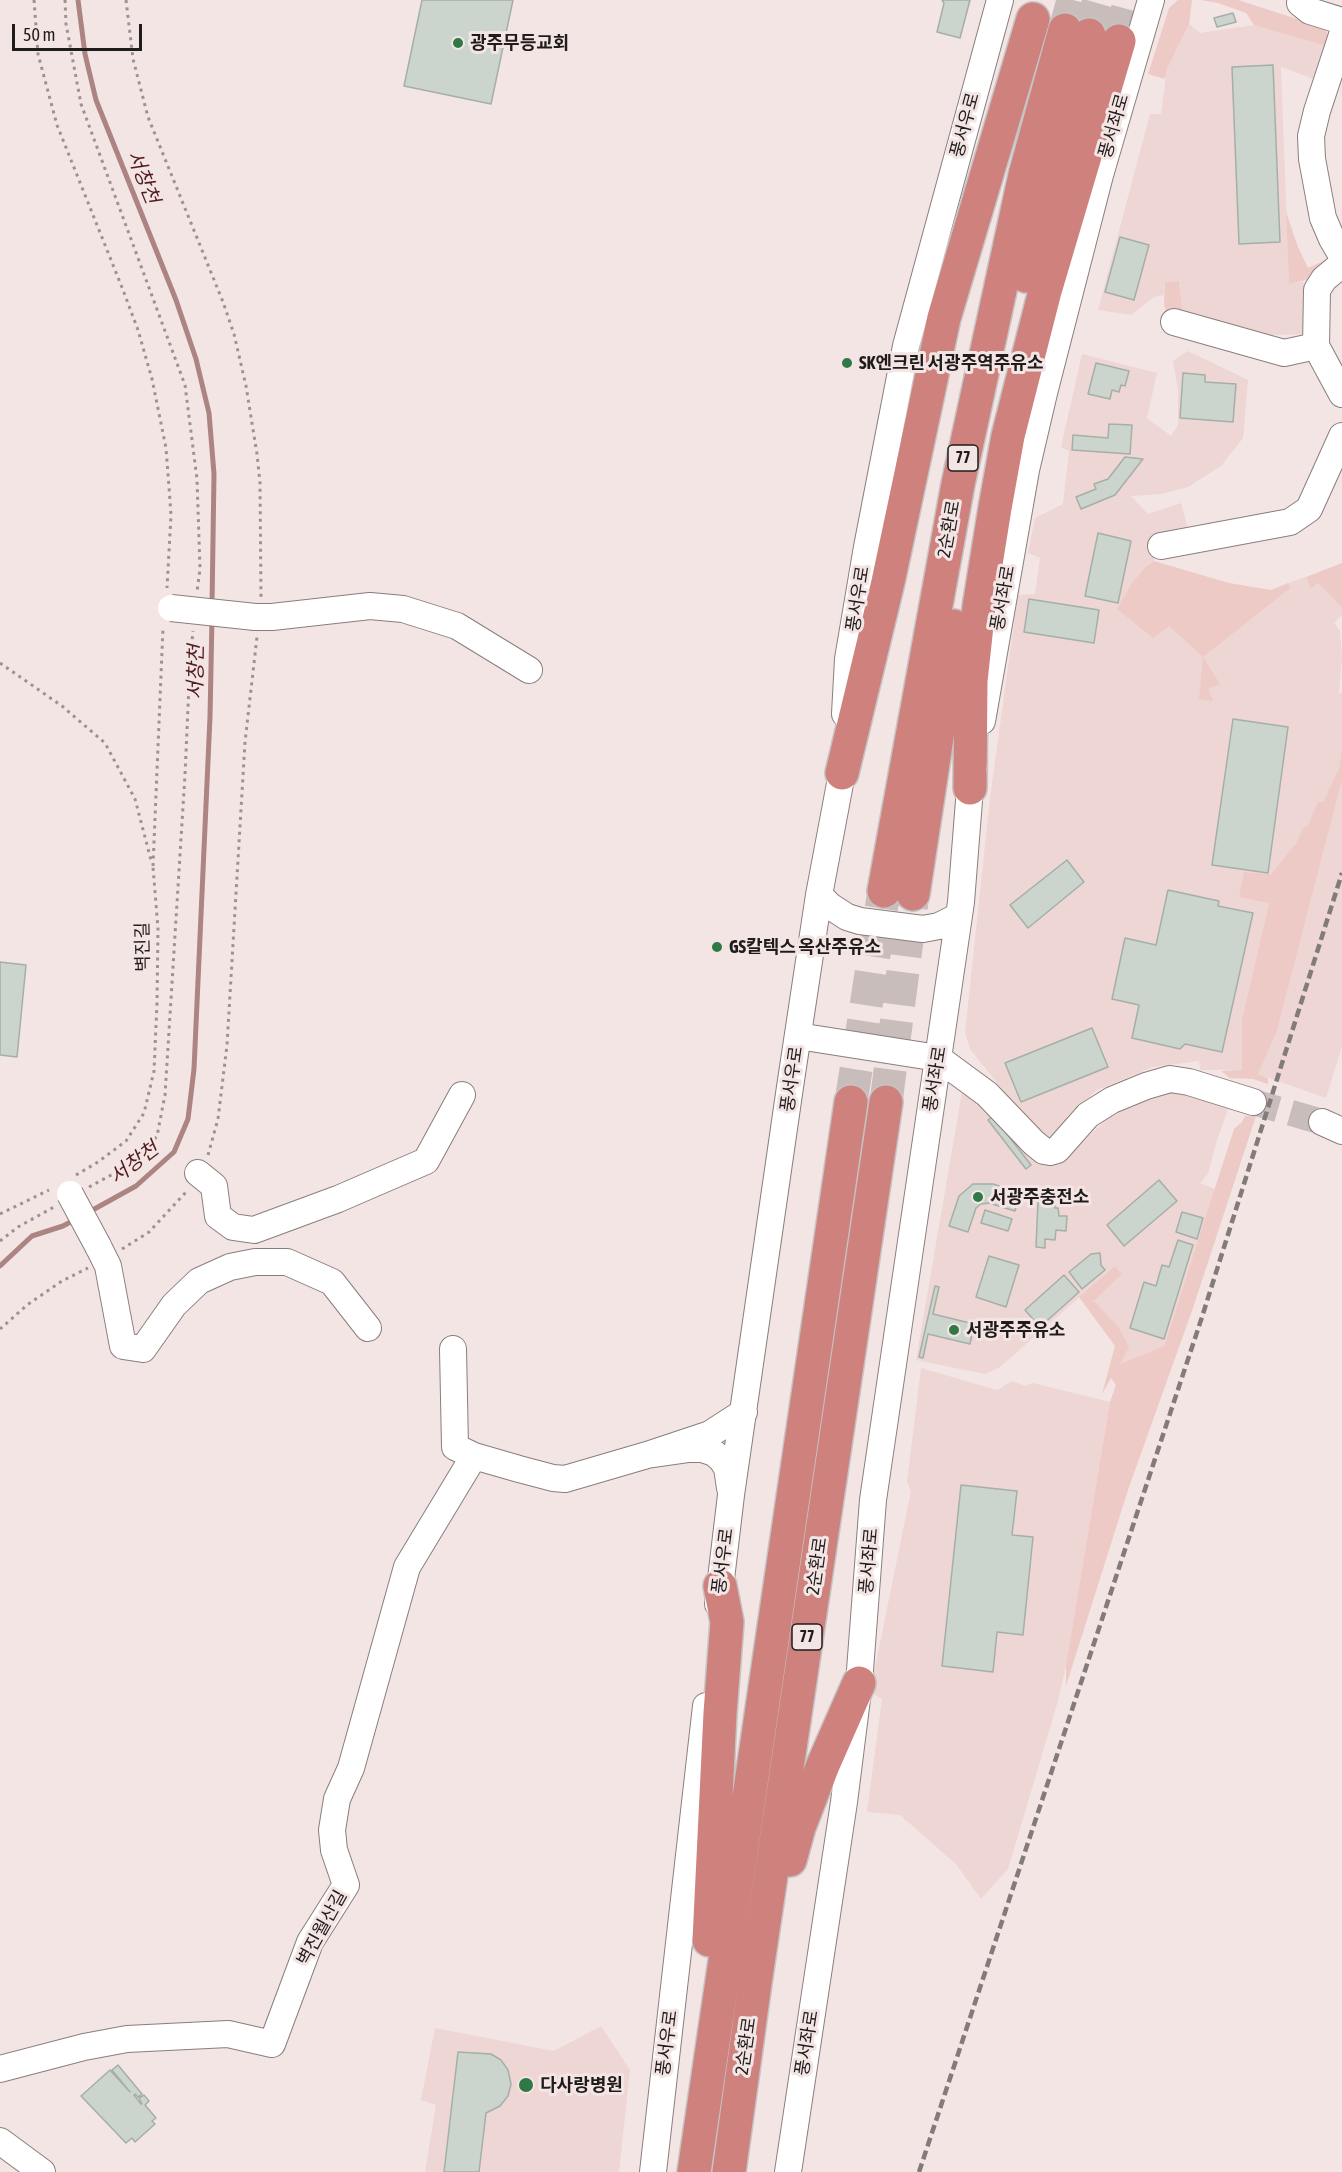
<!DOCTYPE html>
<meta charset="utf-8">
<style>
body{margin:0}
#map{position:relative;width:1342px;height:2172px;overflow:hidden;background:#f3e5e4;font-family:"Asap Condensed",sans-serif}
canvas{display:block}
.scale{position:absolute;left:12px;top:24px;width:130px;height:27px;box-sizing:border-box;border:3px solid #211c1c;border-top:0;padding-left:8px;font-size:18px;line-height:21px;white-space:nowrap;color:#211c1c;-webkit-text-stroke:4px #f3e5e4;paint-order:stroke}
</style>
<div id="map">
<canvas width="1342" height="2172"></canvas>
<div class="scale">50 m</div>
</div>
<script>
const ctx = document.querySelector('canvas').getContext('2d');
ctx.lineJoin = 'round';
function fillPath(path, color) { ctx.fillStyle = color; ctx.fill(path, 'evenodd'); }
const poly = rows => new Path2D(rows.map(r => 'M' + r).join(''));
function trace(path, color, width, dash) { ctx.strokeStyle = color; ctx.lineWidth = width; ctx.lineCap = dash ? 'butt' : 'round'; ctx.setLineDash(dash || []); ctx.stroke(path); }
function drawText(font, color, halo, rows, align = 'center') {
  ctx.font = font + ' "Asap Condensed","Noto Sans KR",sans-serif'; ctx.lineWidth = 6; ctx.setLineDash([]); ctx.textBaseline = 'middle'; ctx.strokeStyle = halo; ctx.fillStyle = color; for (const [text, x, y, turn = 0] of rows) {
    ctx.save(); ctx.translate(x, y); ctx.rotate((+turn || 0) * Math.PI / 180); ctx.textAlign = isNaN(turn) ? turn : align; if (halo) ctx.strokeText(text, 0, 0); ctx.fillText(text, 0, 0); ctx.restore();
  }
}
const built = poly([
 [1189,24,1200,33,1254,25,1282,32,1330,47,1319,81,1281,67,1289,283,1303,282,1309,298,1310,334,1271,335,1183,316,1179,281,1165,282,1164,295,1154,297,1131,315,1098,310,1150,114,1161,114,1167,69],
 [1188,351,1248,380,1243,438,1221,466,1188,487,1161,494,1131,496,1148,514,1181,503,1188,529,1154,543,1154,561,1145,567,1132,583,1118,609,1168,626,1289,588,1288,583,1306,577,1311,589,1318,583,1342,608,1342,615,1334,623,1340,631,1342,657,1339,693,1342,693,1342,748,1339,768,1323,802,1318,801,1308,825,1303,828,1296,843,1271,874,1244,872,1269,903,1242,1019,1242,1070,1200,1070,1199,1061,1153,1067,1097,1090,1067,1116,1071,1125,1050,1139,1038,1134,970,1049,965,1033,990,798,1018,595,1035,594,1040,558,1028,553,1035,518,1063,504,1069,451,1061,447,1082,354,1157,373,1147,418,1171,436,1178,425,1178,390,1173,361],
 [1342,780,1342,1046,1326,1098,1258,1074,1277,1031],
 [1172,1090,1229,1107,1218,1137,1208,1174,1200,1183,1215,1189,1164,1346,1119,1365,1118,1326,1094,1301,1122,1274,1115,1266,1000,1367,985,1374,916,1360,962,1092,968,1093,1047,1163,1056,1164,1062,1162,1106,1120,1136,1103],
 [921,1368,997,1390,1012,1381,1025,1386,1033,1383,1110,1402,1066,1665,1058,1701,1008,1869,981,1899,956,1864,900,1815,867,1812,882,1699,870,1692,911,1491,907,1482],
 [601,2026,630,2070,619,2172,425,2172,436,2105,421,2100,435,2028,554,2051]
]);
const green = poly([
 [1178,0,1192,0,1189,24,1167,69,1165,79,1148,74,1169,8],
 [1201,0,1238,0,1322,27,1331,37,1330,47,1254,25,1246,13,1218,3],
 [1286,212,1298,247,1308,268,1332,257,1319,277,1289,284],
 [1179,281,1183,316,1168,317,1164,305,1165,282],
 [1154,561,1229,583,1271,590,1288,583,1290,588,1203,657,1220,684,1208,689,1213,701,1199,699,1203,657,1169,626,1153,638,1117,609,1132,583,1145,567],
 [1342,563,1342,608,1318,583,1311,589,1306,577],
 [1342,748,1342,780,1277,1031,1258,1074,1268,1078,1268,1084,1253,1079,1230,1078,1221,1071,1242,1070,1242,1019,1269,903,1239,897,1244,872,1271,874,1296,843,1303,828,1308,825,1318,801,1323,802,1339,768],
 [1245,1116,1256,1116,1193,1308,1128,1490,1066,1686,1066,1665,1110,1402,1116,1385,1111,1378,1102,1394,1115,1346,1079,1297,1115,1266,1122,1274,1094,1301,1118,1326,1129,1347,1120,1364,1164,1346,1234,1129,1242,1122]
]);
const stream = poly([
 [78,0,85,54,96,100,176,300,196,359,209,413,214,474,212,606],
 [89,1212,136,1186,174,1152,188,1119,194,1069,210,717,212,618],
 [0,1266,32,1236,63,1226,76,1219]
]);
const building = poly([
 [422,0,513,0,491,104,404,86,422,0],
 [942,0,970,0,960,38,937,32,944,3,942,0],
 [1233,13,1236,22,1217,27,1214,18,1233,13],
 [1273,65,1280,242,1239,244,1232,67,1273,65],
 [1120,237,1149,245,1134,300,1105,292,1120,237],
 [1096,363,1129,371,1125,386,1121,385,1119,392,1112,390,1110,399,1088,394,1096,363],
 [1183,373,1205,375,1205,382,1236,384,1233,422,1180,418,1183,373],
 [1109,424,1132,425,1130,454,1072,450,1073,435,1108,438,1109,424],
 [1125,457,1143,459,1115,495,1081,509,1076,497,1096,489,1094,484,1108,479,1125,457],
 [1098,533,1131,541,1118,603,1085,596,1098,533],
 [1029,599,1099,610,1094,643,1024,632,1029,599],
 [1233,719,1288,727,1268,873,1212,865,1233,719],
 [1067,860,1084,882,1028,928,1010,905,1067,860],
 [1168,890,1219,901,1218,906,1253,913,1222,1052,1185,1044,1180,1049,1132,1038,1139,1005,1112,999,1125,938,1156,945,1168,890],
 [0,962,26,965,17,1057,0,1055,0,962],
 [1092,1028,1108,1067,1021,1102,1005,1063,1092,1028],
 [993,1116,1031,1165,1026,1169,988,1120,993,1116],
 [1159,1180,1177,1201,1124,1246,1107,1225,1159,1180],
 [973,1184,993,1184,1020,1193,1015,1211,989,1203,981,1204,976,1208,968,1232,949,1226,959,1196,973,1184],
 [1038,1201,1055,1203,1055,1208,1058,1208,1059,1216,1067,1216,1066,1231,1056,1230,1055,1240,1045,1239,1045,1248,1036,1247,1038,1201],
 [985,1210,1012,1219,1008,1231,981,1223,985,1210],
 [1182,1212,1203,1218,1197,1239,1176,1232,1182,1212],
 [1178,1240,1193,1245,1164,1339,1130,1328,1144,1282,1156,1286,1162,1265,1169,1267,1178,1240],
 [1100,1253,1101,1265,1105,1270,1082,1289,1069,1272,1091,1254,1100,1253],
 [989,1256,1019,1265,1006,1307,976,1297,989,1256],
 [1064,1275,1079,1292,1040,1327,1025,1310,1064,1275],
 [935,1286,939,1287,933,1314,974,1324,970,1344,928,1334,923,1358,919,1357,935,1286],
 [961,1485,1017,1491,1012,1535,1033,1537,1023,1635,997,1632,993,1672,942,1666,961,1485],
 [458,2052,491,2054,501,2060,508,2070,511,2084,508,2096,500,2106,486,2113,479,2172,444,2172,458,2052],
 [118,2065,142,2094,138,2097,135,2094,134,2095,141,2104,142,2104,139,2098,144,2095,149,2101,145,2105,156,2118,152,2121,155,2124,135,2142,132,2138,126,2143,81,2096,110,2070,130,2092,112,2070,118,2065]
]);
const minorTunnel = poly([
 [1253,1102,1322,1122]
]);
const highwayTunnel = poly([
 [1065,30,1073,0],
 [1089,35,1099,0],
 [1119,41,1130,0],
 [851,1102,884,891],
 [886,1102,913,894]
]);
const path = poly([
 [34,0,38,54,57,125,123,290,138,330,152,379,166,448,169,487,171,515,167,588],
 [65,0,66,24,81,104,185,385,197,479,200,569,197,592],
 [126,0,133,59,148,117,223,302,234,334,246,386,257,454,260,483,261,598],
 [0,663,62,706,105,743,135,799,151,860],
 [153,866,163,628],
 [208,1155,218,1119,227,1045,245,742,257,637],
 [76,1175,98,1162,126,1141,144,1113,154,1071,157,1003,158,929,153,867],
 [89,1187,137,1161,157,1136,165,1095,185,775,190,662,193,631],
 [0,1214,49,1190],
 [0,1241,18,1227,54,1207],
 [122,1249,149,1232,186,1192],
 [0,1329,27,1305,62,1281,88,1268]
]);
const minor = poly([
 [1300,3,1310,11,1342,21],
 [1342,35,1317,111,1311,136,1312,159,1323,218,1332,239,1342,256],
 [1174,322,1284,353,1316,346,1317,290,1324,279,1342,264],
 [1316,346,1342,394],
 [1161,546,1290,522,1309,509,1342,436],
 [255,617,272,617,370,606,403,609,457,626,529,670],
 [845,714,848,659,867,547,906,346,1000,0],
 [982,721,1026,470,1044,393,1100,175,1151,0],
 [819,895,830,906,847,917,860,921,923,929,939,926,959,916],
 [798,1036,938,1058,987,1094,1034,1143,1044,1151,1050,1152,1057,1150,1088,1115,1112,1100,1146,1086,1170,1079,1189,1082,1253,1102],
 [1322,1122,1342,1131],
 [198,1173,214,1186,218,1216,233,1227,254,1230,338,1199,426,1161,462,1095],
 [98,1246,108,1266,123,1346,143,1349,174,1305,199,1281,230,1267,255,1262,287,1262,332,1282,368,1328],
 [453,1349,455,1447,474,1456,519,1469,553,1478,565,1479,647,1455],
 [730,1488,727,1468,722,1460,714,1453,702,1449,689,1449,647,1455,710,1434,744,1412],
 [718,1604,731,1495,790,1087,819,895,842,773,843,756],
 [0,2069,84,2047,127,2039,228,2034,272,2044,310,1942,346,1885,334,1850,332,1830,337,1799,351,1768,407,1567,474,1456],
 [0,2141,42,2172],
 [653,2172,706,1706],
 [788,2172,844,1802,859,1683,873,1500,961,902,970,788,974,769]
]);
const highway = poly([
 [1026,276,1089,35],
 [842,773,888,582,944,318,1033,19],
 [970,788,971,681,979,607,995,508,1008,436,1045,291,1119,41],
 [884,891,958,484,1025,175,1065,30],
 [913,894,954,626],
 [790,1860,799,1827,823,1765,859,1683],
 [709,1940,720,1713,727,1622,720,1586],
 [694,2172,851,1102],
 [729,2172,755,1983,886,1102]
]);
const rail = poly([
 [919,2172,1202,1317,1342,873]
]);
const minorBridge = poly([
 [171,608,255,617],
 [70,1194,98,1246]
]);
const markers = [
 [458,43,6,"#307946"],
 [847,363,6,"#307946"],
 [717,947,6,"#307946"],
 [978,1197,6,"#307946"],
 [954,1330,6,"#307946"],
 [526,2085,8,"#307946"]
];
const shields = [
 [963,458,30],
 [807,1637,30]
];
const shieldNames = [
 ["77",963,458],
 ["77",807,1637]
];
const poiNames = [
 ["광주무등교회",470,43],
 ["SK엔크린 서광주역주유소",859,363],
 ["GS칼텍스 옥산주유소",729,947],
 ["서광주충전소",990,1197],
 ["서광주주유소",966,1330],
 ["다사랑병원",540,2085]
];
const streetNames = [
 ["풍서우로",965,125,-75],
 ["풍서좌로",1114,126,-74],
 ["2순환로",949,529,-80],
 ["풍서좌로",1003,598,-80],
 ["풍서우로",858,599,-81],
 ["벽진길",143,947,-91],
 ["풍서우로",792,1079,-82],
 ["풍서좌로",935,1079,-81],
 ["풍서우로",723,1561,-83],
 ["풍서좌로",869,1561,-85],
 ["2순환로",817,1566,-82],
 ["벽진월산길",322,1928,-61],
 ["풍서우로",667,2043,-83],
 ["풍서좌로",807,2043,-81],
 ["2순환로",746,2046,-82]
];
const waterNames = [
 ["서창천",143,177,68],
 ["서창천",196,672,-89],
 ["서창천",134,1163,-37]
];
fillPath(built, '#edd6d4');
fillPath(green, '#eecac7');
trace(stream, '#ac8481', 5);
fillPath(building, '#cbd5cd');
trace(building, '#a5afa7', 1.5);
trace(minorTunnel, '#c9bdbc', 26, [26, 13]);
trace(highwayTunnel, '#c9bdbc', 33, [33, 16]);
trace(minor, '#8a7e7d', 28);
trace(highway, '#c5c4c4', 36);
trace(path, '#9d9292', 3, [3, 4.5]);
trace(minor, '#fff', 26);
trace(highway, '#cf817e', 33);
trace(rail, '#837a7a', 4.5, [9, 4.5]);
trace(minorBridge, '#8a7e7d', 28, []);
trace(minorBridge, '#fff', 26);
for (const [x, y, r, color] of markers) { const dot = new Path2D(); dot.arc(x, y, r, 0, 2 * Math.PI); ctx.fillStyle = color; ctx.fill(dot); trace(dot, '#f3e5e4', 2); }
for (const [x, y, w] of shields) { const box = new Path2D(); box.roundRect(x - w / 2, y - 13, w, 26, 4.5); ctx.fillStyle = '#f3e5e4'; ctx.fill(box); trace(box, '#211c1c', 1.5); }
drawText('bold 16px', '#211c1c', null, shieldNames);
drawText('bold 18px', '#211c1c', '#f3e5e4', poiNames, 'left');
drawText('18px', '#211c1c', '#f3e5e4', streetNames);
drawText('italic 20px', '#521d1e', '#f3e5e4', waterNames);
</script>
